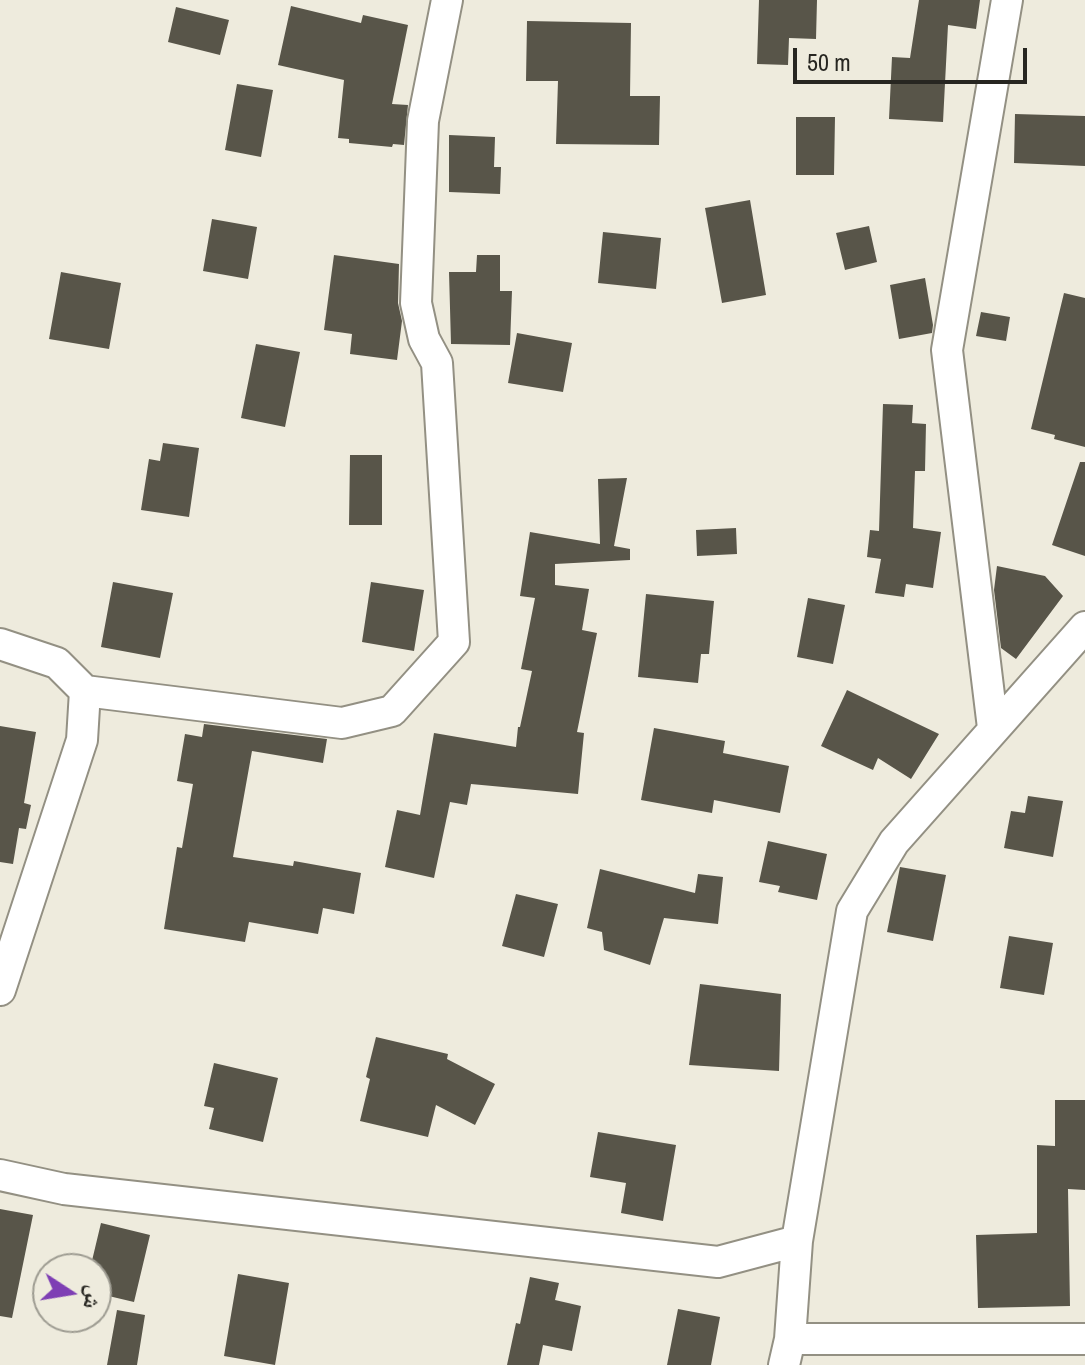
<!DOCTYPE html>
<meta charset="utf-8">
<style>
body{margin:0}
#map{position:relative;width:1085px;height:1365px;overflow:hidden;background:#eeebdd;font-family:"Archivo Narrow","Noto Naskh Arabic",sans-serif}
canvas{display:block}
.north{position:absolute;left:32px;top:1253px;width:80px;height:80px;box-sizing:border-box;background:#eeebdd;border:2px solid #9e9c92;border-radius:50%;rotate:102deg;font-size:22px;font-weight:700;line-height:32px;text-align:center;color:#272621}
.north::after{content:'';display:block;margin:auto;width:28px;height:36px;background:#7e3fb4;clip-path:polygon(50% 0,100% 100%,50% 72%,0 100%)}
.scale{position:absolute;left:793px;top:48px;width:234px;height:36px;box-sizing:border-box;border:4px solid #272621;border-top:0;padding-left:10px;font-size:24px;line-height:28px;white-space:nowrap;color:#272621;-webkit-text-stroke:6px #eeebdd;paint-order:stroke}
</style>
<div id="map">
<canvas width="1085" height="1365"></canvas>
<div class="north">ش</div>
<div class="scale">50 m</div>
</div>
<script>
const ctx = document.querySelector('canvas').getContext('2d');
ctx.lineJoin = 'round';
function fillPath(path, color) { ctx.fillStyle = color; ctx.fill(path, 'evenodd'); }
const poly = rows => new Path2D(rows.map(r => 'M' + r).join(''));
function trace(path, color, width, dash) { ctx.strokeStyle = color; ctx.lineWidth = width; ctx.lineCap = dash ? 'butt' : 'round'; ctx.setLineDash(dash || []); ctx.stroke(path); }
const building = poly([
 [759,0,817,0,816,39,789,38,788,65,757,64],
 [919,0,980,0,976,29,948,25,943,122,889,119,892,57,910,58],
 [291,6,361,23,363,15,408,25,392,104,408,105,404,145,393,144,392,147,349,143,349,139,338,138,344,80,278,65],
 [176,7,229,20,220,55,168,42],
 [527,21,631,23,630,96,660,96,659,145,556,144,558,81,526,81],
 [237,84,273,90,261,157,225,150],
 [1015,114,1085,116,1085,166,1014,163],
 [796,117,835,117,834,175,796,175],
 [449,135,495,137,494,167,501,167,500,194,449,192],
 [750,200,766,295,722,303,705,208],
 [212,219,257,227,248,279,203,271],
 [869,226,877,262,845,270,836,233],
 [603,232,661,238,656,289,598,283],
 [334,255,399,264,398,303,402,321,397,360,350,354,352,334,324,330],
 [477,255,500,255,500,291,512,291,510,345,451,344,449,272,476,272],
 [61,272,121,283,109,349,49,339],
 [925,278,933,325,932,333,899,339,890,285],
 [1064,293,1085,298,1085,447,1054,439,1055,435,1031,429],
 [981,312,1010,317,1006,341,976,336],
 [517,333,572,343,563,392,508,383],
 [256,344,300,352,285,427,241,418],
 [883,404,913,405,912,423,926,424,925,471,915,471,913,528,941,532,933,588,906,584,904,597,875,593,881,559,867,557,870,530,879,531],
 [163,443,199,448,189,517,141,510,149,459,160,461],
 [350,455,382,455,382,525,349,525],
 [1080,462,1085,462,1085,556,1052,545],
 [627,478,614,546,630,549,630,560,555,564,555,585,589,589,582,630,597,633,577,732,584,733,578,794,471,784,467,805,450,802,434,878,385,867,397,810,420,815,434,733,516,747,518,727,520,727,532,671,521,669,535,598,520,596,530,532,600,544,598,479],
 [736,528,737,554,697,556,696,530],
 [997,566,1045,576,1063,596,1016,659,1001,648,994,590],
 [113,582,173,593,160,658,101,647],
 [371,582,424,590,414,651,362,642],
 [646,594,714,601,709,654,701,654,698,683,638,677],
 [808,598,845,605,833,664,797,657],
 [847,690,939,734,911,779,878,758,873,770,821,746],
 [204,724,327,739,323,763,252,751,233,857,293,866,294,861,361,873,354,914,323,908,318,934,249,922,245,942,164,929,177,847,182,848,193,784,177,781,185,734,202,737],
 [0,726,36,732,24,803,31,805,26,829,19,828,13,864,0,862],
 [654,728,725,741,723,753,789,766,780,813,714,800,712,813,641,800],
 [1028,796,1063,801,1053,857,1004,848,1011,811,1025,813],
 [768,841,827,854,817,900,778,892,780,886,759,882],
 [900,867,946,875,933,941,887,932],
 [600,869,695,893,698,874,723,877,718,924,664,918,650,965,604,950,602,932,587,928],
 [516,894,558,904,544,957,502,946],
 [1009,936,1053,943,1044,995,1000,988],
 [700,984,781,994,779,1071,689,1065],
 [376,1037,448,1054,447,1059,495,1084,475,1125,436,1105,428,1137,360,1121,370,1079,366,1077],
 [214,1063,278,1078,263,1142,209,1129,214,1108,204,1106],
 [1055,1100,1085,1100,1085,1190,1068,1189,1070,1306,978,1308,976,1235,1037,1233,1037,1145,1055,1146],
 [598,1132,676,1145,663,1221,621,1213,626,1183,590,1177],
 [0,1209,33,1215,12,1318,0,1316],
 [101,1223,150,1235,134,1302,96,1293,96,1269,90,1269],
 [238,1274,289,1283,275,1365,224,1356],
 [530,1277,559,1283,555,1300,581,1306,572,1351,543,1345,539,1365,507,1365,516,1323,520,1324],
 [678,1309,720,1317,711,1365,667,1365],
 [117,1310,145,1315,137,1365,107,1365]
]);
const minor = poly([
 [0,644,57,663,85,691,82,740,0,990],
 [85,691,342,723,392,711,454,642,437,363,424,339,416,303,423,121,447,0],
 [993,728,947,350,1007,0],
 [0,1175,64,1189,718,1262,797,1241],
 [790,1339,1085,1339],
 [784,1365,790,1339,797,1241,852,911,894,842,1085,627]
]);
fillPath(building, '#585549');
trace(minor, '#939083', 34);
trace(minor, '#fff', 30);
</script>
